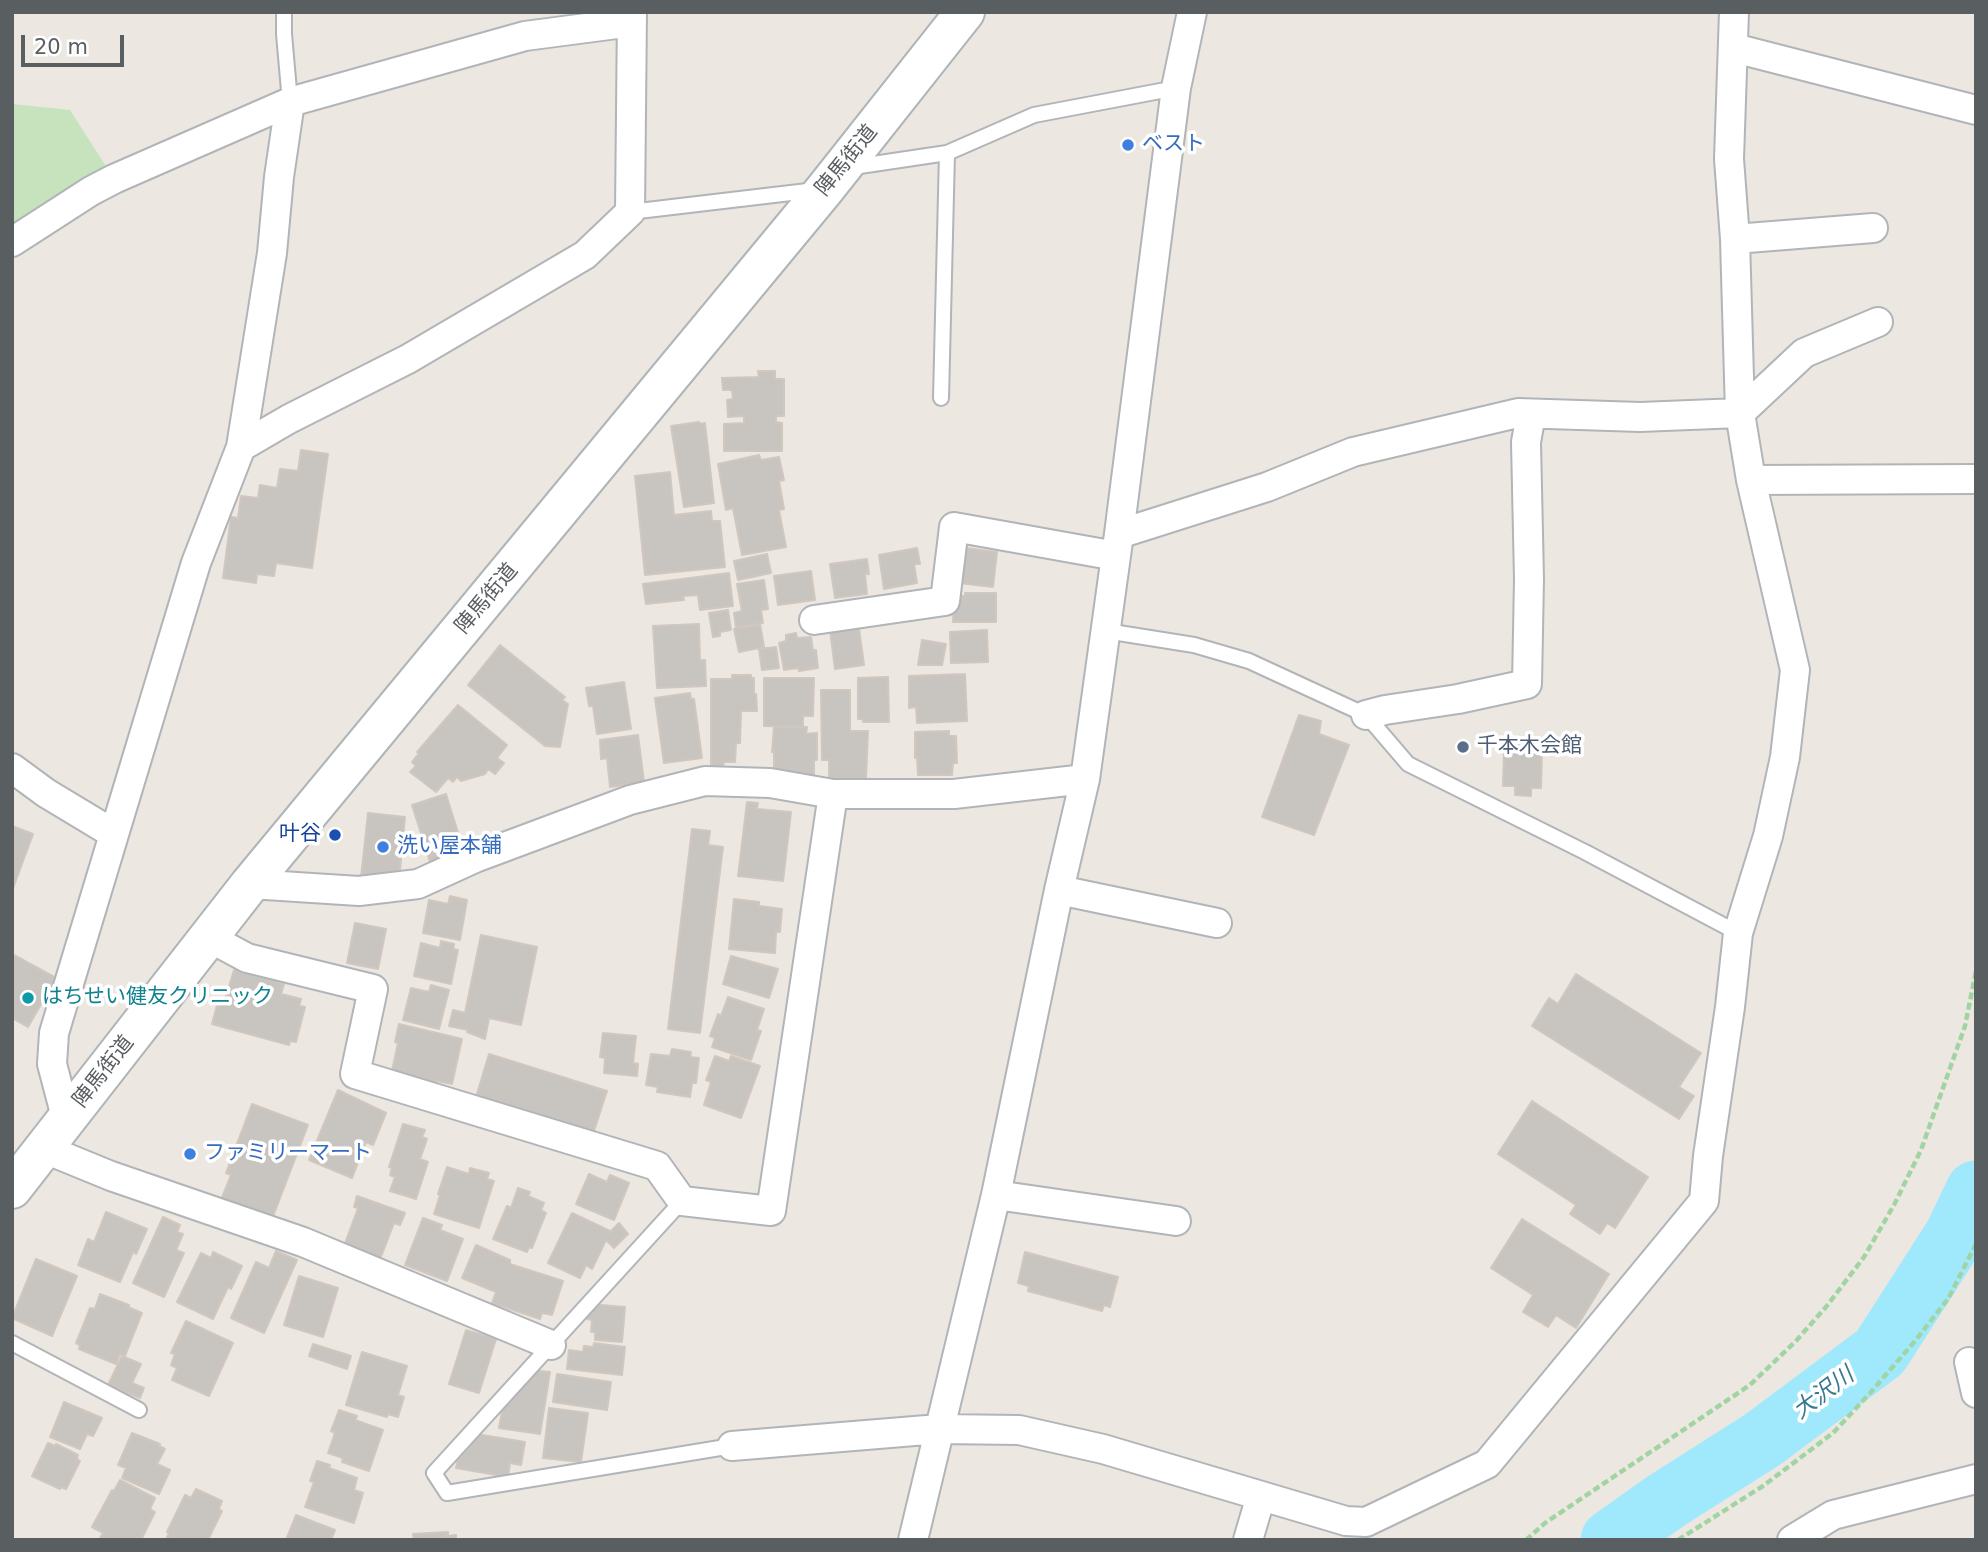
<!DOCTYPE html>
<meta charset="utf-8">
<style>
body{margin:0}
#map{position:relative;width:1988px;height:1552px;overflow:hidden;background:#ece7e0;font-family:"DejaVu Sans",sans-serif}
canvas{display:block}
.frame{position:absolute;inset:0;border:14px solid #595e61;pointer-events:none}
.scale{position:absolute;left:21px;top:35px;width:103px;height:32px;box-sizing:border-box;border:4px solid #595e61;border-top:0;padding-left:9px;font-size:21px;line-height:24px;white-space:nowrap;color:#595e61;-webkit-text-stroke:5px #fff;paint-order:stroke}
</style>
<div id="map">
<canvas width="1988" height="1552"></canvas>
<div class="frame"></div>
<div class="scale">20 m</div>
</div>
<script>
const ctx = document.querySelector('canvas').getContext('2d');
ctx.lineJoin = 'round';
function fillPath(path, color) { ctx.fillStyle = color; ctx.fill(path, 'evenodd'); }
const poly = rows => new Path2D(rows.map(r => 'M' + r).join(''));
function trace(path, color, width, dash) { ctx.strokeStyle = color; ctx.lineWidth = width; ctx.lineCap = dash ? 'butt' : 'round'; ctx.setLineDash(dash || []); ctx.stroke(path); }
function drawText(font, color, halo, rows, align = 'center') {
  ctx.font = font + ' "DejaVu Sans","Noto Sans JP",sans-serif'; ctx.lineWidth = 7; ctx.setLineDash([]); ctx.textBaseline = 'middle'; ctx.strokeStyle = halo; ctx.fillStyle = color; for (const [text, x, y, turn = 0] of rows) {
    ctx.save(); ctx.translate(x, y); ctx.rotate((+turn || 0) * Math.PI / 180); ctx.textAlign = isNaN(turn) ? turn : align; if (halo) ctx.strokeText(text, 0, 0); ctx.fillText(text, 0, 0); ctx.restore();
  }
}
const green = poly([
 [12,104,70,110,114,179,12,245]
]);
const river = poly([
 [1611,1540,1666,1501,1762,1440,1880,1352,1955,1235,1976,1191]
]);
const building = poly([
 [758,371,775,371,775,379,784,379,784,416,776,416,776,422,782,423,782,451,724,451,724,424,744,423,744,416,728,417,727,400,733,399,732,390,723,390,722,378,759,377,758,371],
 [699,422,700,424,705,423,714,503,684,507,671,426,699,422],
 [301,450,328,454,312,568,276,563,274,576,257,574,256,583,223,578,231,517,238,518,241,496,258,498,260,485,277,488,280,469,298,471,301,450],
 [759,455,761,460,779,457,784,480,779,481,784,509,779,510,786,547,742,555,733,508,726,510,718,464,759,455],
 [670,472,674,515,711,511,712,521,720,521,725,567,645,575,635,476,670,472],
 [917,548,920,564,914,564,917,583,884,589,879,555,917,548],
 [966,548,997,552,993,587,959,583,959,554,965,554,966,548],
 [767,554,771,573,738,580,734,561,767,554],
 [867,559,869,574,865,574,867,594,835,598,830,564,867,559],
 [811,571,815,600,778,605,774,576,811,571],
 [729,573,733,606,700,610,698,595,683,596,684,600,646,604,643,584,729,573],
 [764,580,768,609,761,610,763,623,736,628,734,613,742,611,737,584,764,580],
 [965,593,996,593,996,622,953,622,954,596,965,596,965,593],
 [728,610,731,630,720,632,720,636,713,637,709,613,728,610],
 [699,624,700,660,705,660,706,686,657,688,653,626,699,624],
 [760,624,764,647,739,652,734,629,760,624],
 [843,628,843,631,859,629,864,665,835,669,830,630,843,628],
 [987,630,988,662,951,663,950,632,987,630],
 [796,633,797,638,811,637,813,650,816,650,818,668,799,671,798,668,784,670,779,643,786,641,786,635,796,633],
 [922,640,946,644,942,665,918,665,922,640],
 [500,645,565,697,562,700,568,704,560,747,545,746,468,685,500,645],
 [776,647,779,668,762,670,759,649,776,647],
 [965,674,967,721,917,723,916,707,909,708,909,676,965,674],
 [732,675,751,675,751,678,754,678,754,694,756,694,757,711,741,711,740,743,736,743,735,762,724,762,723,767,711,768,711,679,732,679,732,675],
 [888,677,889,722,863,722,863,719,858,719,858,678,888,677],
 [764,678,814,678,813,716,803,716,803,727,764,726,764,678],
 [624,682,631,729,597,734,593,706,589,706,586,688,624,682],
 [821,690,850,690,850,731,868,731,866,779,829,779,829,760,822,760,821,690],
 [690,693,691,699,694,699,702,758,664,763,655,698,690,693],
 [458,705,507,745,497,758,504,763,495,774,488,769,485,774,461,781,457,777,453,782,448,778,436,792,410,772,416,766,412,762,419,753,417,752,458,705],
 [1299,715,1321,721,1319,734,1349,745,1314,835,1262,817,1299,715],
 [774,727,807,727,806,734,817,733,817,760,814,760,814,775,774,773,774,751,772,752,774,727],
 [949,731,949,736,956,736,957,763,953,763,952,775,918,775,917,758,915,758,915,732,949,731],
 [638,735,644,782,610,787,607,758,601,759,600,740,638,735],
 [1514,743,1534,744,1534,751,1542,751,1541,788,1531,788,1531,796,1515,795,1515,786,1503,786,1504,751,1514,751,1514,743],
 [446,794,464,852,430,862,412,805,446,794],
 [747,802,758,803,757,809,791,812,783,881,738,876,747,802],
 [368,813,405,817,399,880,361,877,368,813],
 [12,826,33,834,12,891,12,826],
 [692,829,710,831,708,845,723,847,700,1033,668,1029,692,829],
 [450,896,467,900,460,940,423,933,429,900,448,904,450,896],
 [734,899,759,902,759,906,782,909,780,932,776,932,775,953,729,949,734,899],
 [355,923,386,929,378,969,347,963,355,923],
 [481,935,537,947,521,1025,489,1018,485,1039,467,1032,468,1030,449,1026,453,1010,465,1013,481,935],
 [441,941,454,944,453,949,458,950,451,984,414,976,421,943,440,948,441,941],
 [12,954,56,978,28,1027,12,1018,12,954],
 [731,956,778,969,769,998,723,984,731,956],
 [234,970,284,984,281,994,301,999,299,1006,305,1007,296,1042,290,1041,289,1045,212,1024,219,998,225,1000,234,970],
 [1576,974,1701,1053,1679,1087,1694,1096,1679,1119,1532,1026,1549,998,1558,1004,1576,974],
 [431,985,449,990,439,1029,403,1020,411,988,429,992,431,985],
 [728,997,764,1009,757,1030,761,1031,751,1060,712,1047,715,1038,710,1036,718,1014,721,1016,728,997],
 [399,1024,462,1039,452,1084,437,1081,436,1085,422,1081,423,1078,392,1071,398,1043,395,1042,399,1024],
 [603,1033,636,1036,633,1063,638,1064,637,1076,604,1073,605,1058,600,1057,603,1033],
 [672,1049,691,1052,690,1057,699,1058,696,1083,692,1083,690,1097,657,1092,658,1087,646,1085,651,1054,670,1056,672,1049],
 [489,1054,607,1091,593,1134,476,1097,489,1054],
 [715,1056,729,1061,731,1056,760,1066,741,1118,704,1105,711,1082,706,1080,715,1056],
 [338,1090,386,1113,373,1145,366,1142,352,1178,309,1160,338,1090],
 [1532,1101,1648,1177,1615,1228,1607,1223,1600,1234,1570,1214,1576,1205,1498,1154,1532,1101],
 [252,1104,308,1125,272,1219,221,1200,231,1175,226,1173,252,1104],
 [403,1124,425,1130,422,1137,427,1139,420,1159,428,1162,416,1199,390,1191,395,1177,390,1175,392,1168,389,1167,403,1124],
 [447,1167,469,1174,470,1168,489,1173,487,1179,494,1181,479,1228,434,1214,440,1195,438,1194,447,1167],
 [589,1174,607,1182,610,1175,629,1183,614,1220,576,1204,589,1174],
 [518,1188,530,1192,528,1196,544,1203,541,1210,546,1213,532,1248,529,1247,527,1252,493,1239,507,1206,511,1208,518,1188],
 [357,1196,405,1213,400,1225,394,1223,379,1262,343,1249,358,1208,354,1207,357,1196],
 [106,1212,147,1229,136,1254,133,1252,120,1282,78,1265,88,1239,94,1242,106,1212],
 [572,1213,610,1231,609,1233,619,1223,628,1234,614,1248,606,1240,592,1269,586,1265,580,1278,548,1263,572,1213],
 [163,1217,180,1225,177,1232,183,1234,176,1250,184,1253,164,1297,133,1283,163,1217],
 [423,1218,442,1225,440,1230,463,1239,447,1281,405,1265,423,1218],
 [1522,1219,1609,1274,1576,1328,1556,1315,1548,1327,1523,1312,1533,1295,1491,1268,1522,1219],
 [476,1245,510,1260,510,1264,563,1281,552,1315,542,1313,540,1319,492,1303,496,1292,462,1278,476,1245],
 [276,1251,297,1260,264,1333,231,1318,256,1262,269,1268,276,1251],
 [213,1252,242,1266,231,1289,228,1287,213,1319,177,1302,201,1253,211,1258,213,1252],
 [1025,1252,1118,1277,1110,1307,1104,1305,1102,1311,1028,1291,1029,1286,1018,1283,1025,1252],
 [36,1259,77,1276,52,1336,12,1318,36,1259],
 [299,1276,338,1288,323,1337,284,1325,299,1276],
 [100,1294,129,1305,128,1307,142,1313,125,1356,120,1354,116,1364,79,1349,80,1345,76,1343,90,1308,95,1309,100,1294],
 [589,1304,625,1307,622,1342,595,1340,595,1332,591,1332,592,1320,587,1319,589,1304],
 [186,1321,233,1343,209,1396,172,1380,177,1368,171,1365,175,1354,171,1353,186,1321],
 [466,1330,496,1339,479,1393,449,1384,466,1330],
 [594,1343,625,1347,622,1375,567,1369,569,1350,583,1352,584,1346,593,1347,594,1343],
 [313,1344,351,1356,347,1369,309,1356,313,1344],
 [362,1352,407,1366,398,1395,404,1397,398,1417,388,1414,387,1417,346,1405,362,1352],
 [122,1356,141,1364,132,1383,144,1388,140,1398,108,1385,122,1356],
 [532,1370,550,1372,540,1434,499,1428,504,1401,512,1402,514,1389,520,1390,522,1381,532,1370],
 [557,1374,611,1382,607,1410,553,1402,557,1374],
 [64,1402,102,1418,93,1436,87,1434,80,1449,50,1437,64,1402],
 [549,1408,588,1413,581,1462,543,1458,549,1408],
 [339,1410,357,1416,355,1420,383,1430,369,1471,342,1462,343,1458,328,1453,335,1433,331,1431,339,1410],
 [132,1433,160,1444,159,1446,165,1449,157,1464,170,1470,159,1494,122,1478,126,1468,118,1465,132,1433],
 [476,1434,525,1442,521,1465,510,1463,508,1477,456,1468,458,1459,474,1443,476,1434],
 [48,1443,55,1446,56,1444,78,1455,77,1459,80,1461,66,1489,61,1487,60,1489,32,1476,48,1443],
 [317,1461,330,1465,329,1468,357,1478,354,1490,363,1493,354,1523,305,1507,314,1482,310,1481,317,1461],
 [120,1480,155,1498,150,1509,155,1512,141,1540,103,1540,100,1538,103,1533,92,1527,112,1490,114,1491,120,1480],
 [196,1489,222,1501,219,1509,222,1511,208,1540,166,1540,169,1533,167,1532,185,1495,191,1498,196,1489],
 [296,1515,335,1530,331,1540,286,1540,296,1515],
 [448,1532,448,1536,456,1535,456,1540,414,1540,413,1534,448,1532]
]);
const path = poly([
 [1526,1540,1545,1523,1750,1385,1795,1342,1826,1307,1864,1257,1894,1205,1921,1150,1965,1026,1976,971],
 [1678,1540,1763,1486,1833,1433,1871,1392,1915,1341,1948,1299,1976,1244]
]);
const lane = poly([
 [284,12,284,34,290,102],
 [853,167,947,153,1034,115,1176,88],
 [630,212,816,190],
 [941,398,947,153],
 [1106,631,1194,645,1249,661,1366,715,1408,764,1585,852,1738,933],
 [682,1201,434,1473,447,1493,732,1446],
 [12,1343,139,1410]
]);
const street = poly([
 [1734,48,1976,110],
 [1735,239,1873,228],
 [12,242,91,191,114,179,290,102,525,36,632,22],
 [241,447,289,419,408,359,585,255,630,212,632,12],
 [1751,480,1976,479],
 [1119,534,1267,487,1353,452,1518,413,1640,417,1740,413,1804,353,1878,322],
 [814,620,945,601,954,527,1116,556],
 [1366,715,1385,710,1458,699,1527,684,1529,579,1526,442,1531,414],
 [12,768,46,793,114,834],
 [250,884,359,891,418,884,475,858,630,800,705,781,770,783,833,794,954,794,1085,779],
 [1059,890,1217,923],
 [208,937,247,958,373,989,355,1074,657,1166,682,1201,771,1211,833,794],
 [67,1121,52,1064,54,1033,196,563,241,447,272,253,279,177,290,102],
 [45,1149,111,1176,303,1242,551,1345],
 [996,1195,1176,1221],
 [1969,1362,1976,1393],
 [732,1446,939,1429,1019,1430,1103,1449,1346,1521,1366,1522,1487,1464,1704,1201,1708,1156,1730,1007,1738,933,1768,836,1785,757,1795,670,1751,480,1740,413,1735,239,1729,159,1734,12],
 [913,1540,996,1195,1059,890,1085,779,1119,534,1176,88,1192,12],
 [1248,1540,1261,1496],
 [1792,1540,1833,1515,1976,1479]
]);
const secondary = poly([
 [12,1189,250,884,825,189,965,12]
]);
const markers = [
 [1128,145,7,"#3f7fe0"],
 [1463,747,7,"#5c6f8a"],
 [335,835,7,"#1a4fb4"],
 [383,847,7,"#3f7fe0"],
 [28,998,7,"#0f9aa8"],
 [190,1154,7,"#3f7fe0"]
];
const shopNames = [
 ["ベスト",1142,145],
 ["洗い屋本舗",397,847],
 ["ファミリーマート",204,1154]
];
const streetNames = [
 ["陣馬街道",847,161,-51],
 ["陣馬街道",487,599,-50],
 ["陣馬街道",104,1072,-52]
];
const serviceNames = [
 ["千本木会館",1477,747]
];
const transitNames = [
 ["叶谷",321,835]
];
const cultureNames = [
 ["はちせい健友クリニック",42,998]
];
const waterNames = [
 ["大沢川",1824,1394,-37]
];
fillPath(green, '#c6e3bd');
trace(river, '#a0e8fc', 61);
fillPath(building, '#c8c4c0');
trace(building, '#d0c7bf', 2);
trace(lane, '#b1b5b8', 18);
trace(street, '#b1b5b8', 32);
trace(secondary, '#b0b5b8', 42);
trace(path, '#a1d4a3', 4.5, [7, 3.5]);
trace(lane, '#fff', 14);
trace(street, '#fff', 28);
trace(secondary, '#fff', 38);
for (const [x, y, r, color] of markers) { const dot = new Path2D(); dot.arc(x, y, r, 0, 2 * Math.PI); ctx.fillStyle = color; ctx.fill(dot); trace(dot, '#fff', 2.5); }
drawText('21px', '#366cbe', '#fff', shopNames, 'left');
drawText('21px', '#595e61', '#fff', streetNames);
drawText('21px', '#4e5e75', '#fff', serviceNames, 'left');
drawText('21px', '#164399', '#fff', transitNames, 'right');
drawText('21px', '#0d838f', '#fff', cultureNames, 'left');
drawText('italic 23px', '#387892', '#fff', waterNames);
</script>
